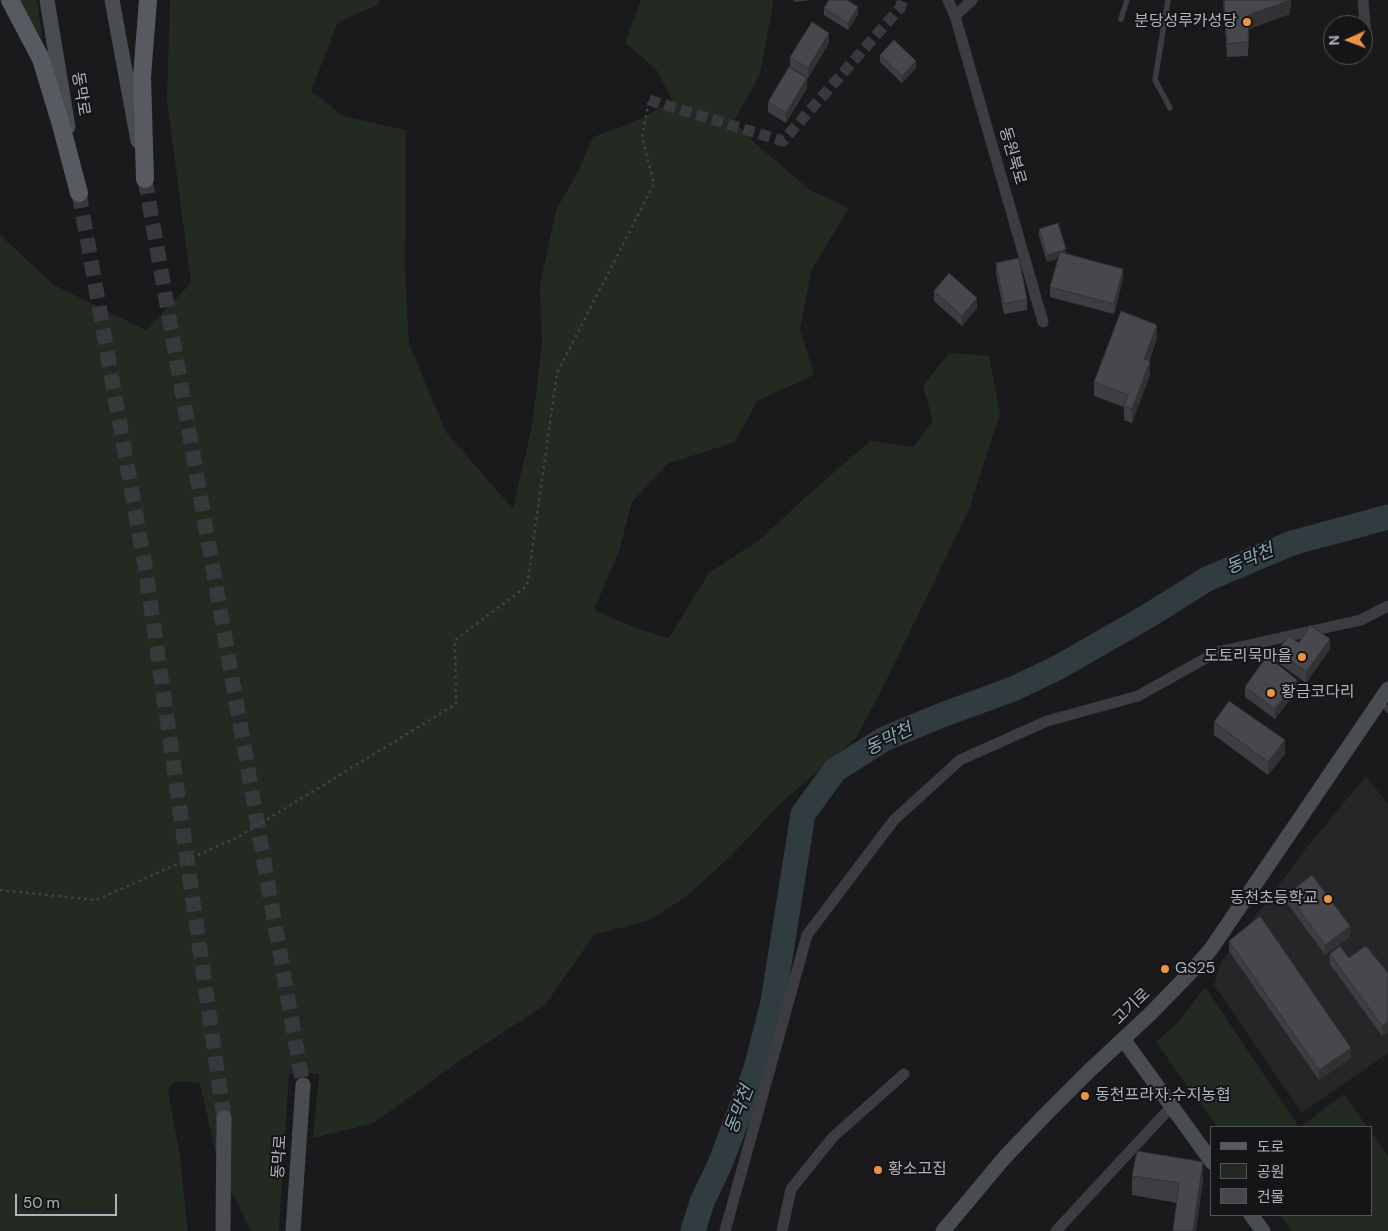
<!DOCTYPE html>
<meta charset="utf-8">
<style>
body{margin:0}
#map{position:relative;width:1388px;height:1231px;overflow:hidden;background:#1a1a1c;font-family:"DM Sans","Noto Sans KR",sans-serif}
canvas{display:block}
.legend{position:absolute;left:1210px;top:1126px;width:162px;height:90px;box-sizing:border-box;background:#151517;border:1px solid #525559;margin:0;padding:6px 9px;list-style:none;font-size:15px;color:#adb4bb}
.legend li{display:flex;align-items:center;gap:10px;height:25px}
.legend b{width:25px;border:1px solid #525559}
.north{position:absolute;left:1323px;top:15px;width:50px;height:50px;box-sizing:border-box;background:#151517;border:1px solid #525559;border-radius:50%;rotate:268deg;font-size:14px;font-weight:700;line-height:20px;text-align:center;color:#adb4bb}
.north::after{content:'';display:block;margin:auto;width:18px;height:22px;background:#ec9441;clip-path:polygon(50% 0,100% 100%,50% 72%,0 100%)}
.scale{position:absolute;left:15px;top:1194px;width:102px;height:22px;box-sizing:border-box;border:2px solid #adb4bb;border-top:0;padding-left:6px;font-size:15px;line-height:18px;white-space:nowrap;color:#adb4bb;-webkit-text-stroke:4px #151517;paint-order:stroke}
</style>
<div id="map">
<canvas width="1388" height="1231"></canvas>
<ul class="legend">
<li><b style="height:6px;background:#575a60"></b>도로</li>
<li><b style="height:14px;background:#222a22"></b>공원</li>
<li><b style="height:14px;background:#47484c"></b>건물</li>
</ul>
<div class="north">N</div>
<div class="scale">50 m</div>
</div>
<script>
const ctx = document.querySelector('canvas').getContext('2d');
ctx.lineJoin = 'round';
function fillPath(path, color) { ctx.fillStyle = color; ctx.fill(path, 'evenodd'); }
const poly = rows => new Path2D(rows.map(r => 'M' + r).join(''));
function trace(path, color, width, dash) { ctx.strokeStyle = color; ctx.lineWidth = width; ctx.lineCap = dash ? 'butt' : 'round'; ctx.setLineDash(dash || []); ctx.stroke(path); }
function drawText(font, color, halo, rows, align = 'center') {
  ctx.font = font + ' "DM Sans","Noto Sans KR",sans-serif'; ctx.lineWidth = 4; ctx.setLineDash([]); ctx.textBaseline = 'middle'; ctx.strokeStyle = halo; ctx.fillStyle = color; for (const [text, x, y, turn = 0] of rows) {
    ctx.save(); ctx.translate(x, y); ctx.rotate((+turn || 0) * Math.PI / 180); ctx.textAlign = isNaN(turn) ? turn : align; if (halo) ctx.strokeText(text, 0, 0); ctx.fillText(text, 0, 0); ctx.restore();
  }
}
const built = poly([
 [1366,776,1388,804,1388,1053,1302,1113,1214,985,1221,962,1307,847]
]);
const green = poly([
 [17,0,37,0,43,40,21,7],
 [170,0,381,0,375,6,338,22,311,91,345,117,406,130,405,271,409,344,446,432,513,509,532,426,542,344,540,285,556,210,578,172,593,137,632,123,673,101,656,69,625,43,641,0,772,0,773,5,760,74,734,121,756,144,810,190,849,208,811,271,800,329,814,375,757,401,735,442,667,464,632,502,619,551,594,610,638,629,669,638,709,573,762,538,801,501,870,441,913,447,933,421,923,386,949,353,989,356,1000,414,969,509,923,605,880,693,856,738,781,803,732,855,687,896,650,920,594,935,545,1005,458,1062,374,1123,313,1138,319,1074,289,1073,279,1231,251,1231,218,1164,200,1084,185,1081,174,1082,168,1091,180,1156,188,1231,0,1231,0,235,54,285,146,330,191,283,167,101],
 [1205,987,1299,1127,1217,1127,1156,1042,1179,1021],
 [1344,1094,1367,1127,1300,1127],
 [1372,1133,1388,1156,1388,1231,1292,1231,1280,1215,1372,1215]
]);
const river = poly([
 [693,1231,702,1202,720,1164,756,1069,773,1002,803,814,835,770,884,739,942,715,1013,689,1057,668,1148,616,1207,579,1292,543,1388,517]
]);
const streetTunnel = poly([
 [649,100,783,141,900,8,903,0]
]);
const secondaryTunnel = poly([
 [145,179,303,1085],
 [79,193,146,572,224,1118]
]);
const path = poly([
 [0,890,96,900,238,837,456,704,455,640,527,586,557,373,654,184,642,137,649,100]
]);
const lane = poly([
 [1168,0,1155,80,1170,108],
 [1121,19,1127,0],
 [1381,701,1388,710]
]);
const street = poly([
 [948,0,955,16,1043,322],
 [1363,0,1366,37],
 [955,16,972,0],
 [725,1231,807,935,894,820,960,760,1047,721,1138,696,1217,652,1361,620,1388,606],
 [782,1231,791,1189,833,1137,904,1074],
 [1056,1231,1171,1107]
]);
const secondary = poly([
 [47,0,68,127],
 [112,0,138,141],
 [1123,1039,1212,1162],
 [1251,1215,1263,1231],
 [223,1231,224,1118],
 [293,1231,303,1085],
 [943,1231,1005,1157,1046,1114,1088,1072,1150,1014,1191,972,1211,949,1388,689]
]);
const primary = poly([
 [10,0,41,59,61,125,79,193],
 [145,179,142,77,148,0]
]);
const wall = poly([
 [794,0,811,0,794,2],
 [1223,0,1291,0,1290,14,1249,29,1248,56,1227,57],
 [824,8,858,14,848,30,824,15],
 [829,43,808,78,790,67,790,57],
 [880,55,916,68,902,83,880,62],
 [807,88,786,123,768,112,768,102],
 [1039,229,1066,254,1123,279,1114,314,1050,297,1050,287,1058,258,1047,262,1039,236],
 [996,263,1027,299,1027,310,1004,314,996,273],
 [934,291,977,308,962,326,934,301],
 [1157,339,1149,361,1150,375,1132,423,1124,420,1124,407,1094,396,1094,382],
 [1299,643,1330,649,1306,683,1277,662,1277,651],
 [1245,687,1297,690,1275,719,1245,697],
 [1214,722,1285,754,1268,775,1214,735],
 [1288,894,1350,937,1325,955,1288,904],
 [1229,941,1351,1058,1319,1080,1229,951],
 [1330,954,1349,958,1388,973,1388,1032,1382,1036,1330,964],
 [1132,1176,1203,1182,1177,1203,1132,1195]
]);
const shadedWall = poly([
 [1291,0,1290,14,1249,29,1248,56,1249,15],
 [858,7,858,14,848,30,848,23],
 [829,33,829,43,808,78,808,68],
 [916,61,916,68,902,83,902,76],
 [807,78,807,88,786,123,786,113],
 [1066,249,1066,256,1047,262,1047,255],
 [1123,269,1123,279,1114,314,1114,304],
 [977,298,977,308,962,326,962,316],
 [1157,325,1157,339,1144,372,1144,359],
 [1150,361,1150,375,1132,423,1132,409],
 [1330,639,1330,649,1306,683,1306,672],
 [1297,680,1297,690,1275,719,1275,709],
 [1285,740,1285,754,1268,775,1268,762],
 [1350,926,1350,937,1325,955,1325,945],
 [1388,1022,1388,1032,1382,1036,1382,1026],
 [1351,1048,1351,1058,1319,1080,1319,1070],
 [1203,1162,1203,1182,1196,1231,1193,1231]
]);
const building = poly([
 [829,0,847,0,858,7,848,23,824,8,829,0],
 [1224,0,1290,0,1249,15,1248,42,1227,44,1224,0],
 [812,22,829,33,808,68,790,57,812,22],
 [894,40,916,61,902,76,880,55,894,40],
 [789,67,807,78,786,113,768,102,789,67],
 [1058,223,1066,249,1047,255,1039,229,1058,223],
 [1060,252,1123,269,1114,304,1050,287,1060,252],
 [1019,258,1027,299,1004,304,996,263,1019,258],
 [949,273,977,298,962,316,934,291,949,273],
 [1121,311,1157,325,1144,359,1150,361,1132,409,1124,406,1128,395,1094,382,1121,311],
 [1310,625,1330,639,1306,672,1277,651,1289,636,1299,643,1310,625],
 [1267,656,1297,680,1275,709,1245,687,1267,656],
 [1229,701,1285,740,1268,762,1214,722,1229,701],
 [1312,875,1350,926,1325,945,1288,894,1312,875],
 [1260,916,1351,1048,1319,1070,1229,941,1260,916],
 [1340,946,1349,958,1366,946,1388,973,1388,1022,1382,1026,1330,954,1340,946],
 [1137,1151,1203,1162,1193,1231,1173,1231,1179,1183,1132,1176,1137,1151]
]);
const markers = [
 [1247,22,5,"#ec9441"],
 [1302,657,5,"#ec9441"],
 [1271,693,5,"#ec9441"],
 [1328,899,5,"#ec9441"],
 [1165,969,5,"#ec9441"],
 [1085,1096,5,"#ec9441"],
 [878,1170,5,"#ec9441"]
];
const poiNames = [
 ["분당성루카성당",1237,22,"right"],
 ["도토리묵마을",1292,657,"right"],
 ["황금코다리",1281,693],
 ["동천초등학교",1318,899,"right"],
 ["GS25",1175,969],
 ["동천프라자.수지농협",1095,1096],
 ["황소고집",888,1170]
];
const streetNames = [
 ["동막로",80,94,81],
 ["동원북로",1012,156,74],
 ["고기로",1132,1007,-44],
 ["동막로",280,1157,-86]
];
const waterNames = [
 ["동막천",1250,560,-23],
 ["동막천",889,740,-26],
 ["동막천",740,1110,-69]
];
fillPath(built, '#262629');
fillPath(green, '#222a22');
trace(river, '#303c40', 25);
trace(streetTunnel, '#37393c', 11, [11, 5.5]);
trace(secondaryTunnel, '#37393c', 15, [15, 8]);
trace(path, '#414448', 2.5, [2.5, 4]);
trace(lane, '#3b3d41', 5.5);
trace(street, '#3b3d41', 11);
trace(secondary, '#494c51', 15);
trace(primary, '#575a60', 18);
fillPath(wall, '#3d3e41');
fillPath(shadedWall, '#323235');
fillPath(building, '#47484c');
trace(building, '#323235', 1);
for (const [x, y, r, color] of markers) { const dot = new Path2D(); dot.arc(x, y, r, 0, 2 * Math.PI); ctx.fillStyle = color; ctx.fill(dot); trace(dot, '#151517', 2); }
drawText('16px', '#adb4bb', '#151517', poiNames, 'left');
drawText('16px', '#adb4bb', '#151517', streetNames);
drawText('italic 18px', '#85a7b4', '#151517', waterNames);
</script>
